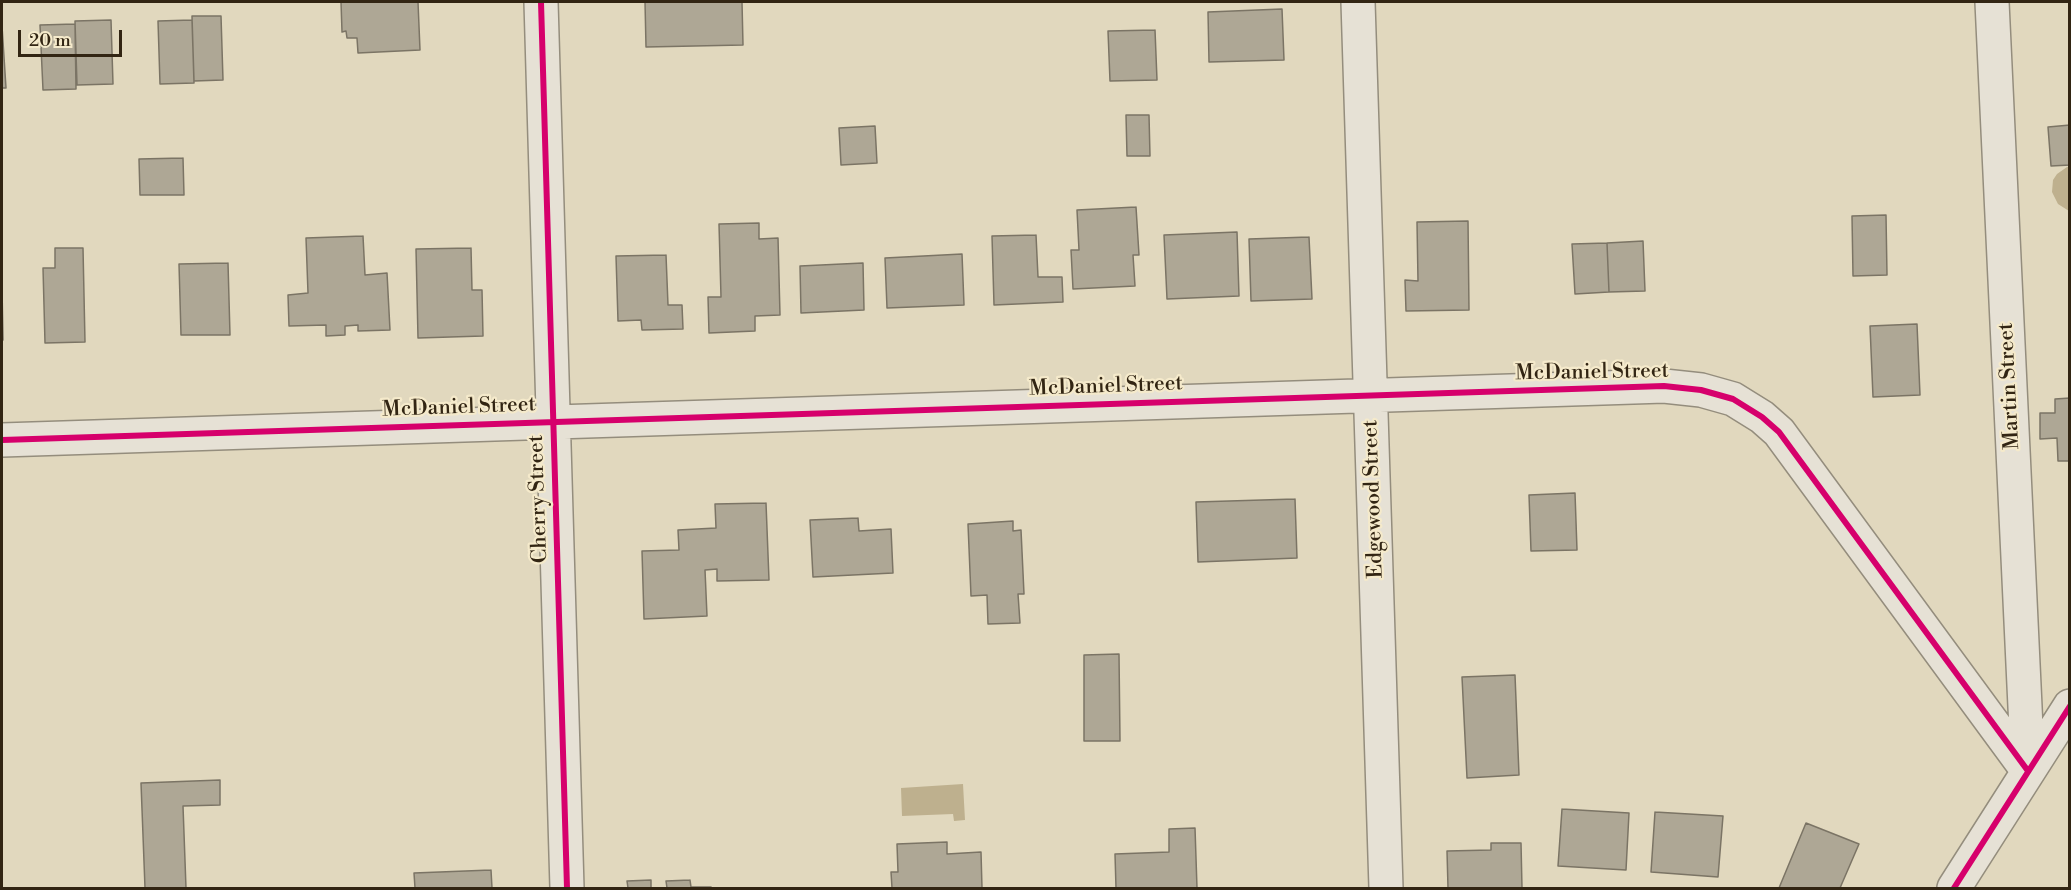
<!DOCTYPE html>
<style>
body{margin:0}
#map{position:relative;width:2071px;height:890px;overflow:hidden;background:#e1d8be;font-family:"Libre Bodoni",serif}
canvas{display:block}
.frame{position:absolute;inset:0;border:3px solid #322513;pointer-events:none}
.scale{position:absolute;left:18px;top:30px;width:104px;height:27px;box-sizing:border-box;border:3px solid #322513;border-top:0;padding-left:8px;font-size:18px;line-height:21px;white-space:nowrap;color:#322513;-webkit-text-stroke:4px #f5eacb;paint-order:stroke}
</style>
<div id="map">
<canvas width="2071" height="890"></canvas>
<div class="frame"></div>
<div class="scale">20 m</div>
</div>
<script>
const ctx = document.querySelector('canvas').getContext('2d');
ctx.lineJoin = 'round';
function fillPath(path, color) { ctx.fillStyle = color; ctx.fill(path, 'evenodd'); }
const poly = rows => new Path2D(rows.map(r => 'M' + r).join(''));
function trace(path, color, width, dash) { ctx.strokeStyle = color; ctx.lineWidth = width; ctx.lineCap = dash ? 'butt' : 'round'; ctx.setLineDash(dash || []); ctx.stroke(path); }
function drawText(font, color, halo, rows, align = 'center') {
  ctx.font = font + ' "Libre Bodoni",serif'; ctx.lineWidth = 4.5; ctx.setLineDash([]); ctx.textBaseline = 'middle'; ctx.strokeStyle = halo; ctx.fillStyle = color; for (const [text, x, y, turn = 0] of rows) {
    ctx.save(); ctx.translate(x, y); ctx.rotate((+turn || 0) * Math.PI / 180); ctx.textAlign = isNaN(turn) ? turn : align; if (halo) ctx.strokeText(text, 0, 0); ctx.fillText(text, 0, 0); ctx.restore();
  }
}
const water = poly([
 [2067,167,2069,167,2069,211,2058,204,2052,192,2053,180,2057,174],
 [963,784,965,820,954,821,953,814,902,816,901,788]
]);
const building = poly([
 [341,2,418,2,420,50,358,53,357,38,347,38,346,31,342,32,341,2],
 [645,2,742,2,743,45,646,47,645,2],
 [1282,9,1284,60,1209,62,1208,12,1282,9],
 [192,16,221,16,223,80,194,81,192,16],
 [111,20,113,84,77,85,75,21,111,20],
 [192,20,194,83,160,84,158,21,192,20],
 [75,24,76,89,43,90,40,25,75,24],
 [2,26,6,88,2,88,2,26],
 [1155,30,1157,80,1110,81,1108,31,1155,30],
 [1126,115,1149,115,1150,156,1127,156,1126,115],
 [2070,125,2070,165,2051,166,2048,127,2070,125],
 [875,126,877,163,841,165,839,128,875,126],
 [183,158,184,195,140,195,139,159,183,158],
 [1136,207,1139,255,1133,255,1135,286,1073,289,1071,250,1079,250,1077,210,1136,207],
 [1886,215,1887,275,1853,276,1852,216,1886,215],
 [1468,221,1469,310,1406,311,1405,280,1418,281,1417,222,1468,221],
 [759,223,759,239,778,238,780,315,755,316,755,331,709,333,708,297,721,297,719,224,759,223],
 [1237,232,1239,296,1167,299,1164,235,1237,232],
 [1036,235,1038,277,1062,277,1063,302,994,305,992,236,1036,235],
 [363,236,365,275,387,273,390,330,358,331,358,325,345,326,345,335,326,336,326,325,289,326,288,295,308,293,306,238,363,236],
 [1309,237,1312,299,1251,301,1249,239,1309,237],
 [1643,241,1645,291,1609,292,1607,243,1643,241],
 [1607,243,1609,292,1575,294,1572,244,1607,243],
 [55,248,83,248,85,342,45,343,43,268,55,268,55,248],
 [471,248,472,290,482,290,483,336,418,338,416,249,471,248],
 [962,254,964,305,887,308,885,258,962,254],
 [666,255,668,305,682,305,683,329,642,330,641,320,618,321,616,256,666,255],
 [228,263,230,335,181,335,179,264,228,263],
 [863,263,864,310,801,313,800,266,863,263],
 [2,288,3,340,2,341,2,288],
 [1917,324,1920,395,1873,397,1870,326,1917,324],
 [2070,398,2070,461,2058,461,2057,438,2040,439,2040,413,2055,413,2055,399,2070,398],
 [1575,493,1577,550,1531,551,1529,495,1575,493],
 [1295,499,1297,558,1198,562,1196,502,1295,499],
 [766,503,769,580,717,581,717,569,705,570,707,616,644,619,642,551,679,550,678,530,716,528,715,504,766,503],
 [858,518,859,531,891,529,893,573,813,577,810,520,858,518],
 [1013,521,1013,531,1021,530,1024,594,1018,594,1020,623,988,624,987,595,971,596,968,524,1013,521],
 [1119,654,1120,741,1084,741,1084,655,1119,654],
 [1515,675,1519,775,1467,778,1462,677,1515,675],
 [220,780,220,805,183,806,186,888,145,888,141,783,220,780],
 [1562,809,1629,813,1626,870,1558,866,1562,809],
 [1655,812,1723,816,1718,877,1651,872,1655,812],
 [1806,823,1859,844,1840,888,1779,888,1806,823],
 [1195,828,1197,888,1116,888,1115,854,1169,852,1169,829,1195,828],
 [947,842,947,854,981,852,982,888,892,888,891,872,898,872,897,844,947,842],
 [1491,843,1521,843,1522,888,1448,888,1447,851,1491,850,1491,843],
 [491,870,492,888,415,888,414,873,491,870],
 [651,880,651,888,628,888,627,881,651,880],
 [690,880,691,887,711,887,712,888,667,888,666,881,690,880]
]);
const minor = poly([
 [541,2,567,888],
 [1358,2,1386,888],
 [1992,2,2028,771],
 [2,440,1664,386,1701,390,1733,399,1762,417,1779,432,2028,771],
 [1954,888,2070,706]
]);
const cycleway = poly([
 [541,2,567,888],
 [2,440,1664,386,1701,390,1733,399,1762,417,1779,432,2028,771],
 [1954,888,2070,706]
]);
const streetNames = [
 ["McDaniel Street",1592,373,-1],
 ["Martin Street",2010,386,-93],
 ["McDaniel Street",1106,387,-2],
 ["McDaniel Street",459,408,-2],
 ["Cherry Street",539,499,-92],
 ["Edgewood Street",1374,499,-92]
];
fillPath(water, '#beb08e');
fillPath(building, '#aea795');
trace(building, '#7b7465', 1.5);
trace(minor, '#948d7d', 36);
trace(minor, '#e6e1d5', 33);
trace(cycleway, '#d6006c', 6);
drawText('21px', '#322513', '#f5eacb', streetNames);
</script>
